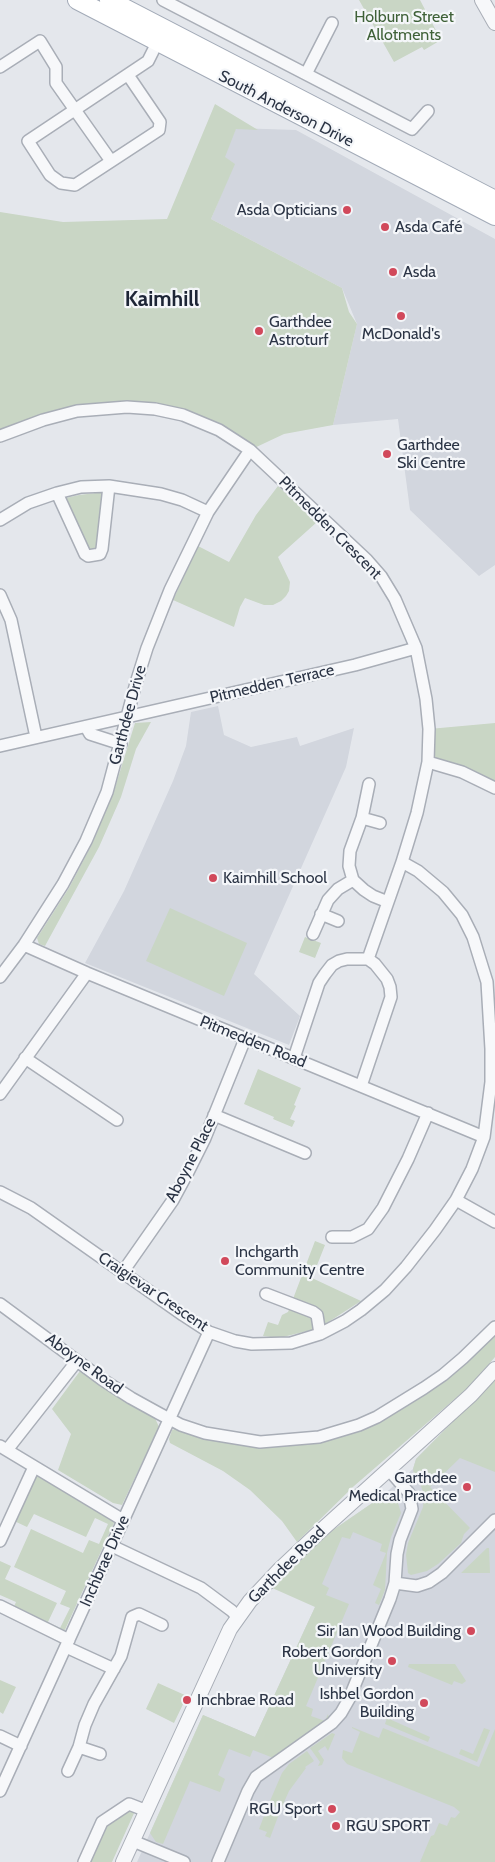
<!DOCTYPE html>
<meta charset="utf-8">
<style>
body{margin:0}
canvas{display:block;background:#e4e7ec}
</style>
<canvas width="495" height="1862"></canvas>
<script>
const ctx = document.querySelector('canvas').getContext('2d');
ctx.lineJoin = 'round';
function fillPath(path, color) { ctx.fillStyle = color; ctx.fill(path, 'evenodd'); }
const poly = rows => new Path2D(rows.map(r => 'M' + r).join(''));
function trace(path, color, width, dash) { ctx.strokeStyle = color; ctx.lineWidth = width; ctx.lineCap = dash ? 'butt' : 'round'; ctx.setLineDash(dash || []); ctx.stroke(path); }
function drawText(font, color, halo, rows, align = 'center') {
  ctx.font = font + ' Cabin,sans-serif'; ctx.lineWidth = 4.5; ctx.setLineDash([]); ctx.textBaseline = 'middle'; ctx.strokeStyle = halo; ctx.fillStyle = color; for (const [text, x, y, turn = 0] of rows) {
    ctx.save(); ctx.translate(x, y); ctx.rotate((+turn || 0) * Math.PI / 180); ctx.textAlign = isNaN(turn) ? turn : align; if (halo) ctx.strokeText(text, 0, 0); ctx.fillText(text, 0, 0); ctx.restore();
  }
}
const built = poly([
 [236,128,296,130,495,239,495,565,479,576,410,510,398,419,333,425,357,324,342,288,211,219,234,164,224,157],
 [218,706,224,735,251,747,297,737,300,746,354,728,346,767,254,974,300,1016,289,1045,85,963,124,891,173,781,186,746,191,712],
 [495,1379,495,1862,137,1862,203,1715,255,1737,315,1607,298,1561,333,1530,381,1497,413,1469,416,1459]
]);
const green = poly([
 [359,0,420,0,441,40,424,50,422,47,394,62],
 [215,104,258,130,236,129,225,157,235,164,211,219,342,288,349,312,357,324,333,425,284,434,250,450,242,444,155,409,77,411,0,436,0,212,63,222,167,219],
 [278,486,317,522,278,557,290,582,289,591,286,596,281,601,273,605,264,605,245,598,240,607,234,627,173,600,198,546,229,562,256,515],
 [96,493,104,493,97,551,88,551,65,500,66,498,79,495],
 [151,722,136,749,121,797,99,847,45,946,39,944,37,938,69,888,92,844,113,794,135,723],
 [495,723,495,788,428,762,429,729],
 [170,908,247,943,224,996,146,961],
 [305,937,321,943,315,958,299,952],
 [258,1069,301,1088,294,1105,296,1106,290,1119,295,1121,292,1127,273,1119,274,1117,244,1104],
 [315,1241,325,1245,312,1278,361,1301,319,1328,279,1338,263,1336,268,1322,278,1325,282,1315,288,1312],
 [495,1333,495,1357,471,1385,354,1486,297,1542,282,1521,250,1490,223,1471,170,1443,169,1439,172,1430,178,1428,233,1443,268,1446,298,1444,358,1429],
 [80,1371,155,1418,159,1427,122,1505,113,1503,58,1470,71,1434,52,1409],
 [495,1379,495,1472,460,1458,430,1487,470,1528,464,1534,461,1543,438,1564,427,1571,411,1575,408,1573,406,1555,408,1543,423,1507,424,1495,421,1486,414,1476,413,1469,416,1459],
 [38,1474,112,1519,114,1523,63,1634,12,1611,16,1602,0,1595,0,1561,11,1566,5,1579,57,1603,48,1622,60,1628,70,1608,60,1604,66,1591,14,1567,31,1529,83,1553,89,1540,99,1544,108,1524,95,1518,86,1537,34,1514,27,1527,12,1520,33,1476],
 [388,1496,394,1499,398,1503,401,1513,391,1537,387,1553,385,1590,379,1605,375,1603,381,1589,373,1585,386,1553,380,1551,382,1544,353,1532,350,1539,342,1537,322,1584,329,1588,326,1595,349,1604,306,1706,313,1709,311,1716,325,1721,328,1714,329,1719,276,1759,253,1750,250,1757,229,1749,218,1775,225,1779,220,1792,190,1781,163,1844,156,1842,150,1833,203,1715,255,1737,315,1607,270,1587,333,1530,381,1497],
 [487,1548,489,1548,490,1573,461,1573],
 [409,1664,455,1664,466,1681,462,1684,454,1681,452,1685,408,1667],
 [0,1680,16,1687,3,1714,0,1712],
 [158,1683,187,1696,174,1723,146,1709],
 [387,1718,430,1737,428,1742,385,1724],
 [352,1727,379,1738,383,1728,479,1767,495,1729,495,1862,420,1862,431,1836,434,1835,439,1823,447,1826,451,1817,455,1818,460,1812,454,1807,347,1764,342,1758,343,1750,352,1753,360,1732,352,1728],
 [484,1728,490,1730,477,1762,459,1754,461,1749,473,1754],
 [332,1733,335,1734,328,1751,325,1746,318,1751,324,1760,322,1765,318,1766,320,1762,310,1748],
 [307,1751,314,1761,305,1767,306,1768,289,1791,281,1809,271,1805,270,1801,282,1773,289,1764],
 [128,1809,135,1811,112,1862,88,1862,106,1823],
 [269,1810,279,1814,270,1838,265,1836,267,1832,259,1829,266,1811]
]);
const minor = poly([
 [163,0,412,129,428,111],
 [0,67,40,41,56,67,56,83,111,161],
 [306,74,332,23],
 [128,75,160,122,159,130,75,185,61,183,50,175,28,141,148,61,157,43],
 [0,436,43,420,77,411,127,407,155,409,183,415,219,430,250,450,367,560,381,576,395,599,416,648,426,699,429,729,428,762,417,813,402,862,368,959],
 [57,493,85,554,88,556,100,554,102,549,109,486],
 [0,520,28,503,57,493,81,487,109,486,161,494,182,500,208,512],
 [0,595,11,620,36,737],
 [86,727,90,734,121,744],
 [0,746,355,665,416,648],
 [428,762,462,772,495,788],
 [369,784,362,818,350,851,349,866,353,880,364,890,373,896,388,902],
 [362,818,380,823],
 [321,914,338,921],
 [313,934,328,900,338,889,353,880],
 [24,945,87,973,484,1137],
 [0,977,24,945,63,884,86,841,107,792,136,683,147,648,170,590,208,512,250,450],
 [25,1058,117,1120],
 [294,1058,319,983,325,974,332,965,339,961,347,959,368,959,375,964,387,979,390,987,391,997,361,1086],
 [0,1094,87,973],
 [214,1115,305,1153],
 [0,1192,31,1208,183,1315,209,1332,235,1341,252,1344,291,1343,320,1334,345,1321,361,1310,385,1290,406,1267,435,1230,456,1200,472,1169,484,1137,491,1082,491,1049,487,982,473,937,462,915,443,892,418,871,402,862],
 [456,1200,495,1222],
 [332,1237,352,1237,368,1229,383,1208,408,1159,428,1113],
 [122,1273,173,1200,187,1174,205,1138,245,1039],
 [266,1294,313,1312,317,1315,320,1334],
 [0,1304,103,1380,131,1398,160,1414,181,1425,205,1433,260,1442,319,1437,359,1425,377,1417,424,1388,443,1375,463,1358,495,1327],
 [0,1446,123,1520],
 [7,1450,77,1361],
 [0,1541,34,1467],
 [112,1546,201,1588,232,1611,238,1618],
 [395,1583,417,1586,429,1582,442,1573,495,1520],
 [0,1606,69,1640],
 [66,1647,114,1669],
 [0,1736,21,1746],
 [79,1747,100,1754],
 [68,1771,79,1747,85,1725,94,1704,121,1656,132,1617,139,1614,162,1625],
 [0,1791,209,1332],
 [133,1841,184,1862],
 [84,1862,102,1822,129,1804,147,1811],
 [218,1862,248,1791,256,1777,332,1723,341,1713,349,1699,390,1599,395,1583,397,1554,400,1540,412,1509,409,1493,389,1470]
]);
const tertiary = poly([
 [482,0,495,23],
 [123,1862,230,1629,250,1601,280,1569,315,1536,471,1395,495,1369]
]);
const primary = poly([
 [77,0,495,216],
 [109,0,495,200]
]);
const markers = [
 [347,210,5,"#d1495b"],
 [385,227,5,"#d1495b"],
 [393,272,5,"#d1495b"],
 [401,316,5,"#d1495b"],
 [259,331,5,"#d1495b"],
 [387,454,5,"#d1495b"],
 [213,878,5,"#d1495b"],
 [225,1261,5,"#d1495b"],
 [467,1487,5,"#d1495b"],
 [471,1631,5,"#d1495b"],
 [392,1661,5,"#d1495b"],
 [187,1700,5,"#d1495b"],
 [424,1703,5,"#d1495b"],
 [332,1809,5,"#d1495b"],
 [336,1826,5,"#d1495b"]
];
const parkNames = [
 ["Holburn Street",404,17],
 ["Allotments",404,35]
];
const streetNames = [
 ["South Anderson Drive",286,109,27],
 ["Pitmedden Crescent",330,528,45],
 ["Pitmedden Terrace",272,684,-13],
 ["Garthdee Drive",128,715,-75],
 ["Pitmedden Road",253,1042,22],
 ["Aboyne Place",191,1160,-63],
 ["Craigievar Crescent",153,1292,34],
 ["Aboyne Road",84,1364,36],
 ["Inchbrae Drive",105,1561,-66],
 ["Garthdee Road",287,1565,-45]
];
const poiNames = [
 ["Asda Opticians",337,210,"right"],
 ["Asda Café",395,227],
 ["Asda",403,272],
 ["Garthdee",269,322],
 ["Astroturf",269,340],
 ["McDonald's",401,334,"center"],
 ["Garthdee",397,445],
 ["Ski Centre",397,463],
 ["Kaimhill School",223,878],
 ["Inchgarth",235,1252],
 ["Community Centre",235,1270],
 ["Garthdee",457,1478,"right"],
 ["Medical Practice",457,1496,"right"],
 ["Sir Ian Wood Building",461,1631,"right"],
 ["Robert Gordon",382,1652,"right"],
 ["University",382,1670,"right"],
 ["Ishbel Gordon",414,1694,"right"],
 ["Building",414,1712,"right"],
 ["Inchbrae Road",197,1700],
 ["RGU Sport",322,1809,"right"],
 ["RGU SPORT",346,1826]
];
const districtNames = [
 ["Kaimhill",162,300]
];
fillPath(built, '#d2d6de');
fillPath(green, '#c9d6c5');
trace(minor, '#a9aeb7', 14);
trace(tertiary, '#a9aeb7', 16);
trace(primary, '#a3abb8', 20);
trace(minor, '#f7f8fa', 11);
trace(tertiary, '#f7f8fa', 14);
trace(primary, '#fff', 18);
for (const [x, y, r, color] of markers) { const dot = new Path2D(); dot.arc(x, y, r, 0, 2 * Math.PI); ctx.fillStyle = color; ctx.fill(dot); trace(dot, '#f4f6f9', 2); }
drawText('16px', '#3f6138', '#f4f6f9', parkNames);
drawText('16px', '#2b3445', '#f4f6f9', streetNames);
drawText('16px', '#2b3445', '#f4f6f9', poiNames, 'left');
drawText('bold 21px', '#1d2536', '#f4f6f9', districtNames);
</script>
